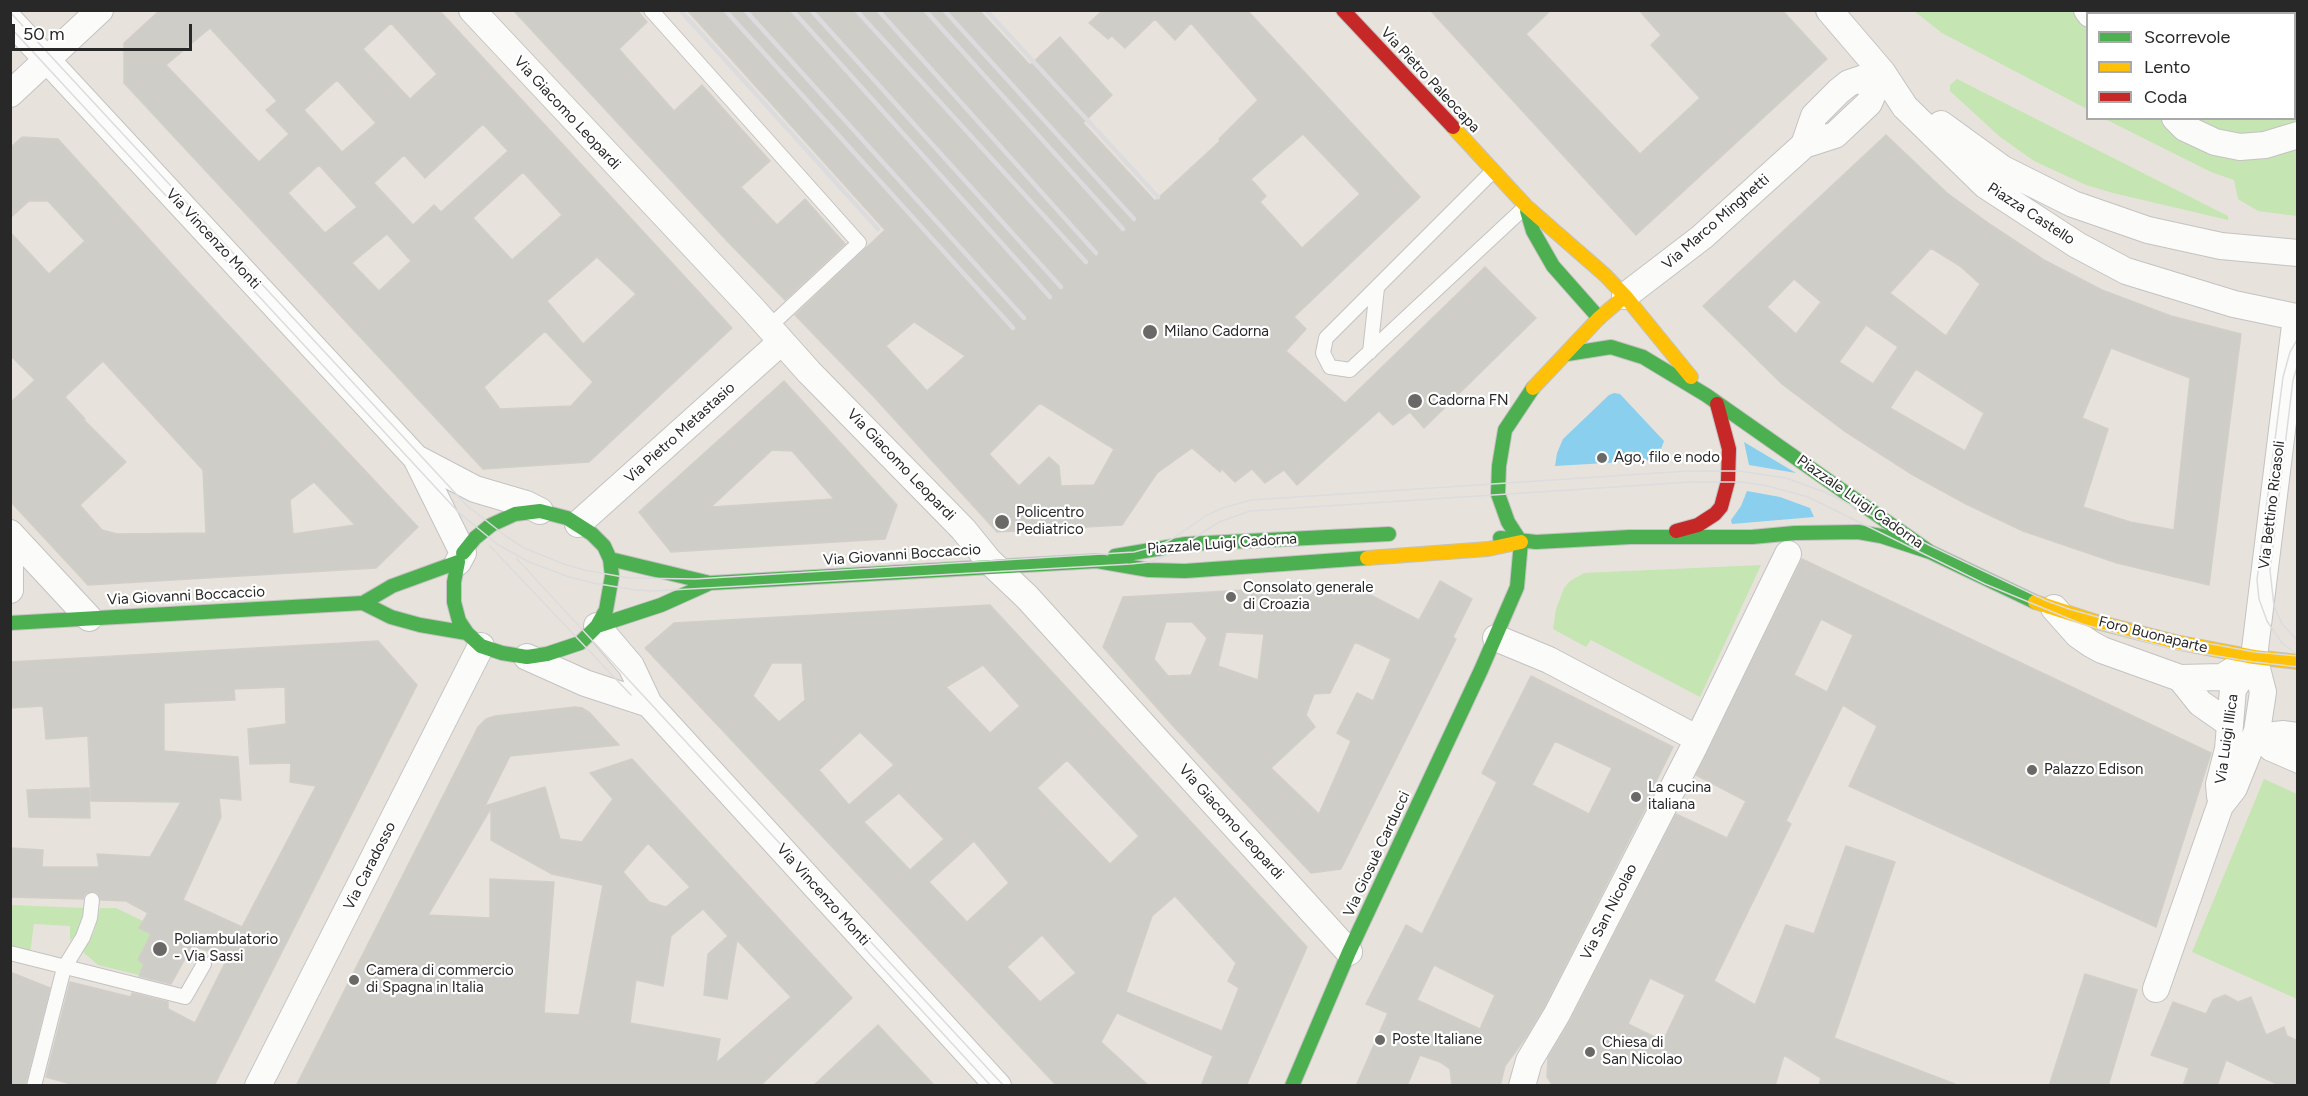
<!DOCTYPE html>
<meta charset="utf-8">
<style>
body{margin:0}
#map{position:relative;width:2308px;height:1096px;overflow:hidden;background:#e7e3dc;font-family:Figtree,sans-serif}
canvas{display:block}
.frame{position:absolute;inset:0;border:12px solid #282828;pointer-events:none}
.legend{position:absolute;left:2086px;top:12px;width:210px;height:108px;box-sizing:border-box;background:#fff;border:2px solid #a9a9a9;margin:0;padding:8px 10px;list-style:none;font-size:18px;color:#282828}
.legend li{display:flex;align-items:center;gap:12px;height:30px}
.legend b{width:30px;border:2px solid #a9a9a9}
.scale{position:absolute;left:12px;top:24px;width:180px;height:27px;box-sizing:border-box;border:3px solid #282828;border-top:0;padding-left:8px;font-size:18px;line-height:21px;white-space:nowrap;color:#282828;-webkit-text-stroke:4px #fff;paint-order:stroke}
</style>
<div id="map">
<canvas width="2308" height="1096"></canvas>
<div class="frame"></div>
<ul class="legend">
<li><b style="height:8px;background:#4caf50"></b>Scorrevole</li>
<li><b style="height:8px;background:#ffc107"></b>Lento</li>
<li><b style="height:8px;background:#c62828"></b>Coda</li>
</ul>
<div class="scale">50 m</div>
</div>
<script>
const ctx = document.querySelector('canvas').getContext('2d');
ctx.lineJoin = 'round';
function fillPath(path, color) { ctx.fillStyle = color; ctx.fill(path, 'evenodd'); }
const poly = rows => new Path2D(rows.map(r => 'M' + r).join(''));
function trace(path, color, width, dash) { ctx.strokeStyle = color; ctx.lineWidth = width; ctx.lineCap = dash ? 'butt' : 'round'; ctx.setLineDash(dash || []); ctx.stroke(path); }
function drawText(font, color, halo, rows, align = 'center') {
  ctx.font = font + ' Figtree,sans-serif'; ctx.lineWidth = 4.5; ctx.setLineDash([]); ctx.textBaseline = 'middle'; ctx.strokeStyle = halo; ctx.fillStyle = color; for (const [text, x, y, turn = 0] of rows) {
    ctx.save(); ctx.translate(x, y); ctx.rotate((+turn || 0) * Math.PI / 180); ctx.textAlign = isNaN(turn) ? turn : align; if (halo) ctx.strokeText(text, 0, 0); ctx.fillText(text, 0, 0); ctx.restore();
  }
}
const green = poly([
 [1914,11,2297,11,2297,216,2258,211,2238,199,2234,180,2211,172,2105,119,2294,118,2294,14,2088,14,2087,109,1942,33],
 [1957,79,2228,216,2228,220,2113,193,2086,185,2034,161,1999,136,1950,91,1950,85],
 [1761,565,1700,697,1591,640,1586,647,1553,629,1556,609,1564,588,1570,581,1584,573],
 [2264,779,2297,794,2297,999,2192,952],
 [10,905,87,908,80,929,70,941,70,926,34,924,30,953,11,946],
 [100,908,116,908,143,921,140,928,151,934,138,960,144,964,139,975,98,965,83,952,94,932]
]);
const water = poly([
 [1614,393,1620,394,1664,441,1657,460,1555,466,1557,453,1563,439,1609,395],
 [1744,442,1796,473,1749,465],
 [1747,491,1780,497,1810,508,1814,517,1732,524,1731,520,1741,506]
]);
const building = poly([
 [160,10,439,10,732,328,589,462,483,469,124,83,124,43,160,10],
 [391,23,437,74,410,99,363,49,391,23],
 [210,28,277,101,266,110,289,134,259,162,166,65,210,28],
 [337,80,376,123,342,152,304,110,337,80],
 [483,124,508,151,441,212,434,205,413,225,374,183,404,155,425,178,483,124],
 [319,165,357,207,325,233,288,193,319,165],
 [523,172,562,215,512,260,473,218,523,172],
 [387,234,411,261,379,291,352,263,387,234],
 [597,257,636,294,583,344,547,301,597,257],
 [545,331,593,382,571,406,500,409,484,387,545,331],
 [513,10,637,10,647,22,619,49,674,111,702,85,770,161,741,187,777,225,805,199,845,244,785,300,729,243,513,10],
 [687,10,979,10,1030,65,1060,37,1112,95,1083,123,1155,201,1220,141,1219,139,1258,100,1191,23,1175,40,1155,19,1125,48,1112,36,1108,39,1089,23,1103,10,1247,10,1420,197,1294,317,1306,329,1286,351,1345,403,1485,267,1536,318,1424,428,1410,412,1393,425,1379,411,1297,485,1284,470,1265,483,1252,469,1235,482,1222,469,1220,472,1192,448,1157,473,1122,525,997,532,875,398,795,315,885,230,687,10],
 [1303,134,1360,194,1302,248,1260,202,1266,196,1251,179,1303,134],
 [914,322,965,356,927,391,886,346,914,322],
 [1040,403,1114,449,1094,485,1061,486,1059,466,1049,457,1019,486,989,454,1040,403],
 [1430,10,1551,10,1526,34,1640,154,1700,98,1651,45,1661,35,1639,10,1782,10,1827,59,1636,235,1430,10],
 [1886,135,1947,193,1991,225,2044,260,2102,290,2171,316,2241,334,2209,585,2117,563,2023,531,1966,504,1913,475,1843,430,1782,384,1703,306,1886,135],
 [1931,248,1960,266,1980,284,1946,336,1890,293,1931,248],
 [1794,279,1821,302,1796,334,1767,307,1794,279],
 [1866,325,1898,347,1873,384,1839,362,1866,325],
 [2111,348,2190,378,2174,530,2130,522,2083,507,2108,429,2082,418,2111,348],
 [1916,369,1984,413,1965,451,1890,408,1916,369],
 [22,137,58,139,188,282,418,527,376,568,88,585,10,501,10,403,35,380,10,355,10,232,49,274,85,241,48,201,29,201,10,218,10,148,22,137],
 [103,361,203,470,206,533,117,534,102,530,80,505,126,462,84,420,85,419,65,397,103,361],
 [314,482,355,525,293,534,290,500,314,482],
 [784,381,897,505,885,539,671,552,639,512,784,381],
 [772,450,792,451,834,499,711,507,772,450],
 [1802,559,2211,753,2156,927,1849,786,1877,726,1843,705,1786,821,1791,824,1714,981,1755,1005,1786,925,1814,934,1846,846,1895,862,1834,1038,1955,1084,1954,1086,1819,1086,1821,1078,1784,1055,1775,1086,1553,1086,1547,1077,1548,1058,1570,1021,1676,814,1727,838,1746,801,1696,775,1802,559],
 [1821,619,1853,635,1827,692,1794,675,1821,619],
 [1650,978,1685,995,1663,1041,1628,1024,1650,978],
 [1440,581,1472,599,1453,637,1456,639,1341,869,1311,873,1174,727,1103,647,1123,597,1349,584,1419,620,1440,581],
 [1166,622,1192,622,1207,638,1191,675,1168,676,1154,659,1166,622],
 [1226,632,1264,634,1258,680,1218,666,1226,632],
 [1355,642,1391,659,1373,701,1357,693,1337,733,1351,741,1319,814,1271,768,1315,727,1306,715,1314,694,1330,693,1355,642],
 [990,605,1307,947,1246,1086,1201,1086,1213,1056,1117,1013,1101,1042,1149,1086,1057,1086,645,648,674,623,990,605],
 [772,663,802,663,805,700,779,722,753,696,772,663],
 [983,665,1020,706,990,733,946,687,983,665],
 [860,732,894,765,849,805,819,770,860,732],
 [1067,760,1139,836,1110,864,1037,788,1067,760],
 [899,793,944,839,910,870,864,822,899,793],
 [974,841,1009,883,967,922,929,882,974,841],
 [1175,896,1236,963,1228,981,1239,988,1222,1031,1126,992,1152,916,1175,896],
 [1042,935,1076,973,1040,1002,1007,967,1042,935],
 [378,641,417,685,214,1086,78,1086,46,1077,70,982,131,997,132,993,168,1002,168,1009,195,1023,228,957,192,946,171,984,139,976,144,964,138,960,151,934,139,928,148,913,126,901,101,900,98,893,92,891,85,894,83,899,10,897,10,848,43,850,42,867,99,867,97,854,150,857,181,802,91,801,88,736,46,739,43,706,10,708,10,662,378,641],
 [285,687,286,724,248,729,250,764,291,763,290,782,316,786,242,927,183,900,221,817,219,798,241,800,238,757,164,751,164,703,235,700,234,689,285,687],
 [1531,676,1673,747,1647,800,1649,801,1544,1007,1526,1037,1505,1066,1500,1086,1452,1086,1450,1069,1440,1062,1420,1055,1407,1086,1356,1086,1388,1013,1366,1004,1406,925,1422,934,1497,782,1482,773,1531,676],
 [1555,741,1612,768,1589,814,1532,785,1555,741],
 [1434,965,1495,995,1480,1029,1417,1000,1434,965],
 [575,707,582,708,590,713,619,745,510,756,485,806,545,787,560,839,582,842,613,799,590,773,632,759,852,998,760,1086,296,1086,478,727,486,719,495,716,575,707],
 [491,808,491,840,552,874,603,885,579,1015,544,1013,554,882,490,879,490,918,428,915,491,808],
 [648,843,690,887,666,907,649,902,623,872,648,843],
 [703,909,728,936,708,954,704,995,727,999,737,940,791,997,716,1063,720,1039,630,1023,636,980,663,986,671,936,703,909],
 [89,788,90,818,29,817,27,790,89,788],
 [10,972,50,988,25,1086,10,1086,10,972],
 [2085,974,2137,990,2108,1086,2049,1086,2085,974],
 [2225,995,2238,1002,2251,997,2266,1035,2284,1027,2287,1036,2298,1041,2298,1086,2281,1086,2226,1060,2217,1086,2183,1086,2189,1068,2151,1055,2173,1002,2206,1014,2213,1000,2225,995],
 [878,1025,935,1086,813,1086,878,1025]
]);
const lane = poly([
 [651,10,859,243,768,328],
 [1493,171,1326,338,1323,353,1330,367,1350,370,1524,208],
 [1370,352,1377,288],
 [2298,730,2283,728,2257,731,2260,745,2268,753,2298,766],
 [10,953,185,997,204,964],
 [34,1086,64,968,83,937,90,918,92,900]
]);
const street = poly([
 [472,10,750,306,809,372,963,529,989,561,1027,597,1349,952],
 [1829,10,1882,72,1905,107,1985,185,2077,245,2126,271,2234,304,2296,317,2254,657,2263,692,2257,731,2234,788,2220,806,2156,989],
 [2087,10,2090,14],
 [10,20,416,458,463,553,458,562],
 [10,94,100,10],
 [2175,118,2185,128,2215,142,2240,147,2265,145,2298,135],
 [1941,124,2003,169,2073,204,2148,230,2221,246,2298,253],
 [1804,145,1814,116,1839,91,1849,83,1882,72],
 [1625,296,1702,237,1804,145,1835,135,1869,103,1882,72],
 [416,458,475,489,526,504,540,511],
 [578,524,781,342],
 [10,533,89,618],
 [10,549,10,590],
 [2054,608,2078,635,2091,644,2102,650,2180,678,2222,677,2254,657],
 [597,626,631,666,649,704,998,1086],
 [1496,638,1549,660,1698,739],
 [527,657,585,683,649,704],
 [2180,678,2200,703,2230,724],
 [2257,731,2298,749],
 [2220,796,2219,784,2228,749,2233,689,2251,663],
 [258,1086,481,646],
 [1522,1086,1529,1061,1557,1014,1693,749,1788,554]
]);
const fast = poly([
 [1527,211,1533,231,1553,266,1599,318],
 [1567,354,1611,347,1643,357,1706,395,1930,552,2035,602],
 [1500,538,1536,542,1630,537,1752,537,1795,533,1858,532,1881,536,1930,552],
 [1115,556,1186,544,1389,534],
 [610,559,710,583],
 [458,562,454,582,454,602,459,621,467,633,481,646,502,653,527,657,547,654,580,643,597,626,606,610,612,576,610,559,604,546,592,534,567,518,540,511,515,514,491,525,475,538,463,553],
 [363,603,391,617,420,625,467,633],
 [10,623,363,603,392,586,458,562],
 [597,626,661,605,710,583,1097,561,1149,570,1185,571,1367,558],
 [1292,1086,1349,952,1481,670,1517,587,1521,542,1508,522,1498,494,1499,466,1505,430,1533,388]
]);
const slow = poly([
 [1453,127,1526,206,1605,275,1625,296,1691,377],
 [1533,388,1599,318,1625,296],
 [1367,558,1488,549,1521,542],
 [2035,602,2097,622,2175,642,2254,657,2298,662]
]);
const jam = poly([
 [1343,10,1453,127],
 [1676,531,1698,525,1715,514,1721,507,1728,481,1729,449,1717,404]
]);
const tram = poly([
 [10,12,470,509],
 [10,27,462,516],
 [2298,338,2290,352,2283,377,2257,580,2259,599,2267,621,2282,643,2298,655],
 [2298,364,2293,380,2270,570,2274,606,2282,624,2298,641],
 [465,504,507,537,524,548,564,564,584,570,629,578,695,579,1134,552,1160,545,1172,539,1207,515,1223,508,1251,500,1688,471,1739,471,1786,478,1827,493,1931,546,2047,601,2069,609,2163,635,2255,652,2298,656],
 [457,511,497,544,529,562,569,577,593,583,636,590,654,591,1131,564,1150,562,1168,555,1219,522,1250,511,1690,482,1742,482,1768,486,1808,497,1985,584,2082,624,2169,648,2247,661,2298,667],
 [489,545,631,695],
 [517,559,1004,1086],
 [859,942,991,1086]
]);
const rail = poly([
 [680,10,878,229],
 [725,10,1013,328],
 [745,10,1024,318],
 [792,10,1050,297],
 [811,10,1061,287],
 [856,10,1086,262],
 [878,10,1096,253],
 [925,10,1123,229],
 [944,10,1134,219],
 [986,10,1158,197]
]);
const markers = [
 [1150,332,8,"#6b6967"],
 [1415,401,8,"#6b6967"],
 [1602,458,6,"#6b6967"],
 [1002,522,8,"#6b6967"],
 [1231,597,6,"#6b6967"],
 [2032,770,6,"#6b6967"],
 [1636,797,6,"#6b6967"],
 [160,949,8,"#6b6967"],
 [354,980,6,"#6b6967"],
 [1380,1040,6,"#6b6967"],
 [1590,1052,6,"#6b6967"]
];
const streetNames = [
 ["Via Pietro Paleocapa",1430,80,47],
 ["Via Giacomo Leopardi",567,113,47],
 ["Piazza Castello",2031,214,33],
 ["Via Marco Minghetti",1716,222,-41],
 ["Via Vincenzo Monti",213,239,47],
 ["Via Pietro Metastasio",680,433,-42],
 ["Via Giacomo Leopardi",901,465,46],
 ["Piazzale Luigi Cadorna",1860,502,35],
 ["Via Bettino Ricasoli",2272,505,-83],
 ["Piazzale Luigi Cadorna",1222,544,-4],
 ["Via Giovanni Boccaccio",902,555,-4],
 ["Via Giovanni Boccaccio",186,596,-3],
 ["Foro Buonaparte",2153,635,14],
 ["Via Luigi Illica",2227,739,-82],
 ["Via Giacomo Leopardi",1231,822,48],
 ["Via Giosuè Carducci",1377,854,-65],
 ["Via Caradosso",370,866,-63],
 ["Via Vincenzo Monti",823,895,48],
 ["Via San Nicolao",1609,912,-63]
];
const poiNames = [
 ["Milano Cadorna",1164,332],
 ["Cadorna FN",1428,401],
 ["Ago, filo e nodo",1614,458],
 ["Policentro",1016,513],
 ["Pediatrico",1016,530],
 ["Consolato generale",1243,588],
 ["di Croazia",1243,605],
 ["Palazzo Edison",2044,770],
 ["La cucina",1648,788],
 ["italiana",1648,805],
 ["Poliambulatorio",174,940],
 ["- Via Sassi",174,957],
 ["Camera di commercio",366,971],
 ["di Spagna in Italia",366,988],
 ["Poste Italiane",1392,1040],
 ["Chiesa di",1602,1043],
 ["San Nicolao",1602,1060]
];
fillPath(green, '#c5e5b2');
fillPath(water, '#8acfee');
fillPath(building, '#cfcdc8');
trace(building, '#d2cec8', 1.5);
trace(lane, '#c4c2c2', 16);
trace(street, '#c4c2c2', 28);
trace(fast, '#c4c2c2', 16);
trace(slow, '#c4c2c2', 16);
trace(jam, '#c4c2c2', 16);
trace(lane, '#fbfbfa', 14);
trace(street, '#fbfbfa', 26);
trace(fast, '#4caf50', 14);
trace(slow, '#ffc107', 14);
trace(jam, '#c62828', 14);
trace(tram, '#dcdcde', 1.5);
trace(rail, '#dcdcde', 4.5);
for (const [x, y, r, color] of markers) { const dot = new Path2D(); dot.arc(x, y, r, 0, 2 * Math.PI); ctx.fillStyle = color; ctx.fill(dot); trace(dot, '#fff', 2); }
drawText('15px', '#282828', '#fff', streetNames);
drawText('15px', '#282828', '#fff', poiNames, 'left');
</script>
